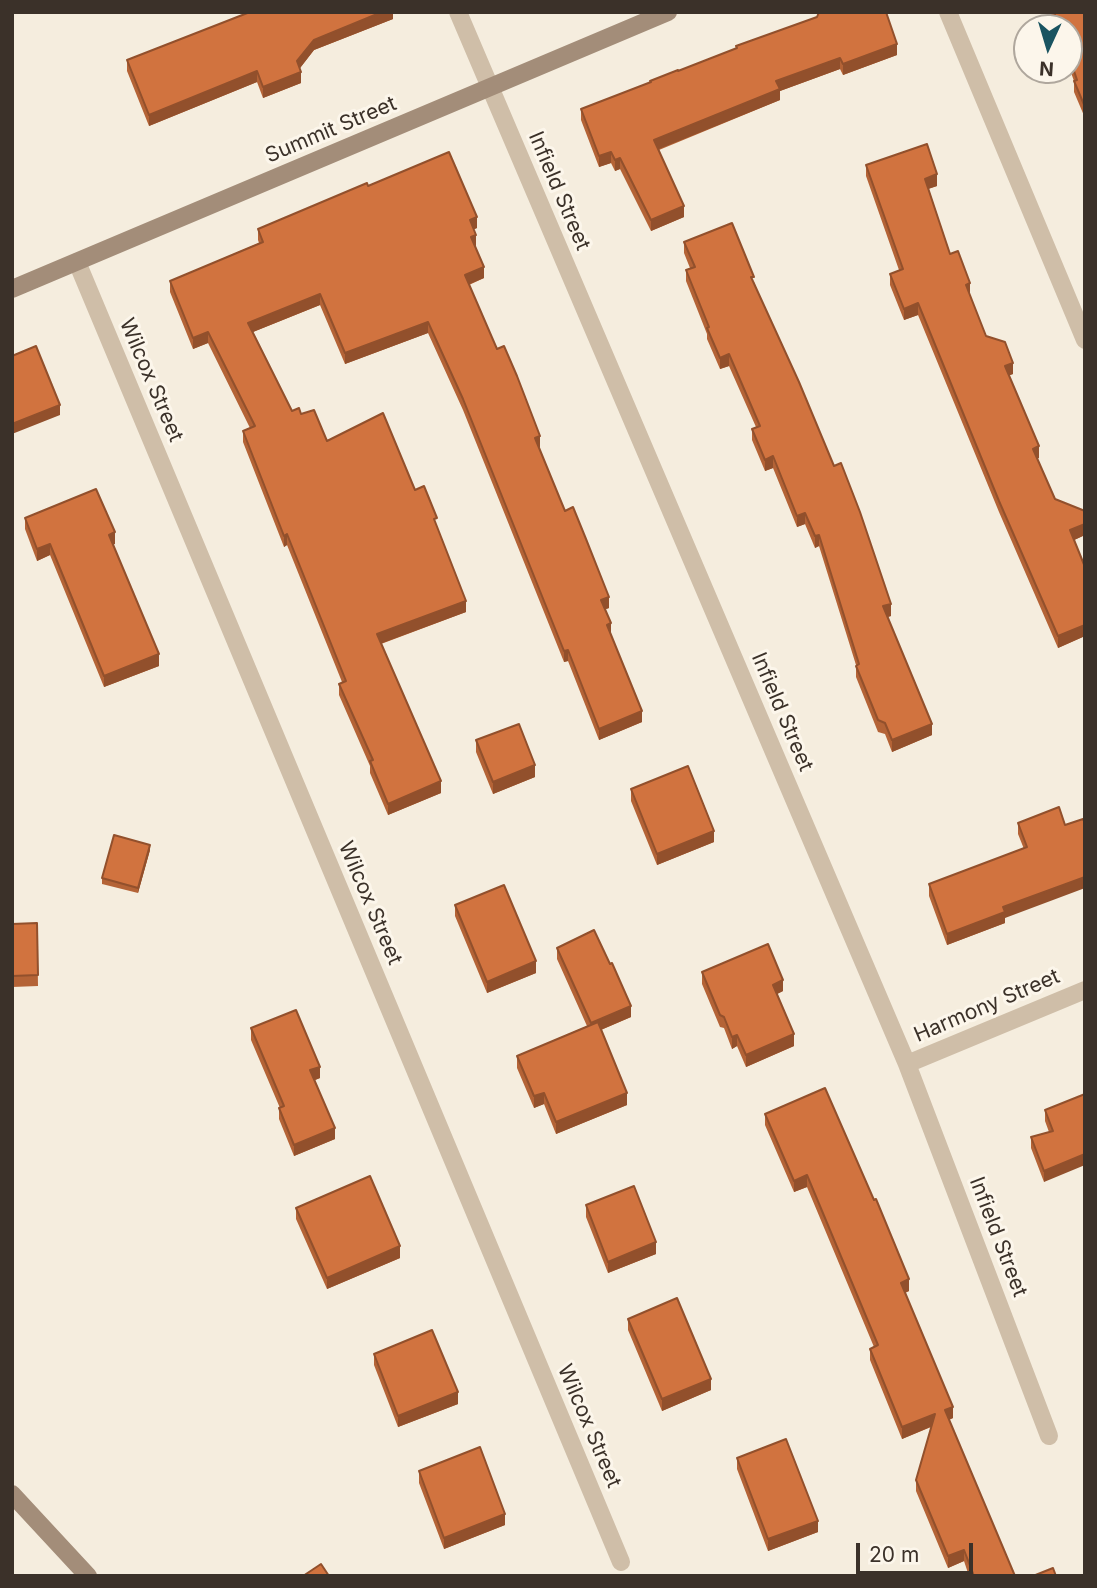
<!DOCTYPE html>
<style>
body{margin:0}
#map{position:relative;width:1097px;height:1588px;overflow:hidden;background:#f5edde;font-family:Inter,sans-serif}
canvas{display:block}
.frame{position:absolute;inset:0;border:14px solid #3b3129;pointer-events:none}
.north{position:absolute;left:1013px;top:14px;width:70px;height:70px;box-sizing:border-box;background:#fcf6eb;border:2px solid #afa79d;border-radius:50%;rotate:184deg;font-size:19px;font-weight:700;line-height:28px;text-align:center;color:#3b3129}
.north::after{content:'';display:block;margin:auto;width:24px;height:32px;background:#1a5461;clip-path:polygon(50% 0,100% 100%,50% 72%,0 100%)}
.scale{position:absolute;left:856px;top:1543px;width:117px;height:32px;box-sizing:border-box;border:4px solid #3b3129;border-top:0;padding-left:9px;font-size:21px;line-height:24px;white-space:nowrap;color:#3b3129;-webkit-text-stroke:5px #fcf6eb;paint-order:stroke}
</style>
<div id="map">
<canvas width="1097" height="1588"></canvas>
<div class="frame"></div>
<div class="north">N</div>
<div class="scale">20 m</div>
</div>
<script>
const ctx = document.querySelector('canvas').getContext('2d');
ctx.lineJoin = 'round';
const poly = rows => new Path2D(rows.map(r => 'M' + r).join(''));
function trace(path, color, width, dash) { ctx.strokeStyle = color; ctx.lineWidth = width; ctx.lineCap = dash ? 'butt' : 'round'; ctx.setLineDash(dash || []); ctx.stroke(path); }
function fillPath(path, color) { ctx.fillStyle = color; ctx.fill(path, 'evenodd'); }
function drawText(font, color, halo, rows, align = 'center') {
  ctx.font = font + ' Inter,sans-serif'; ctx.lineWidth = 6; ctx.setLineDash([]); ctx.textBaseline = 'middle'; ctx.strokeStyle = halo; ctx.fillStyle = color; for (const [text, x, y, turn = 0] of rows) {
    ctx.save(); ctx.translate(x, y); ctx.rotate((+turn || 0) * Math.PI / 180); ctx.textAlign = isNaN(turn) ? turn : align; if (halo) ctx.strokeText(text, 0, 0); ctx.fillText(text, 0, 0); ctx.restore();
  }
}
const street = poly([
 [458,12,907,1064,1049,1436],
 [948,12,1085,340],
 [77,262,621,1562],
 [907,1064,1085,990]
]);
const secondary = poly([
 [12,289,668,12],
 [12,1494,88,1576]
]);
const wall = poly([
 [393,12,393,19,314,50,300,68,301,83,263,98,257,82,149,126,127,71,127,60],
 [1050,12,1085,12,1085,118,1074,92,1074,81,1069,67,1069,28,1056,28],
 [736,46,897,55,843,75,840,69,780,91,780,100,659,150,684,217,651,231,620,169,615,171,611,163,599,167,581,120,581,109,736,49],
 [866,165,937,186,928,189,950,254,970,295,986,336,1013,374,1009,375,1039,458,1037,458,1055,499,1085,511,1085,535,1074,540,1085,567,1085,636,1058,648,999,512,918,315,904,320,890,285,890,274,899,270,866,176],
 [368,186,477,228,474,229,475,246,484,278,469,285,540,447,539,447,565,511,609,608,605,609,611,634,642,722,599,740,568,661,564,662,463,410,428,333,345,364,320,305,253,332,292,411,301,414,327,441,415,490,437,528,466,612,381,644,441,793,388,815,370,773,370,766,339,695,339,684,342,682,287,545,284,547,243,442,243,431,250,428,208,343,193,349,170,292,170,281,259,243,258,240,258,229],
 [684,242,754,282,891,616,888,617,932,735,892,752,885,734,878,732,856,677,856,665,819,546,815,548,805,524,797,527,773,468,765,471,752,440,752,429,756,427,729,366,720,369,707,339,707,334,686,281,686,270,690,268,684,253],
 [25,518,115,544,113,544,159,666,104,687,50,555,37,561,25,529],
 [476,740,535,777,493,794,476,752],
 [631,789,714,842,657,865,631,801],
 [1059,807,1005,918,1005,923,947,945,929,896,929,884,1024,849,1018,834,1018,823],
 [150,850,138,893,102,884,102,878],
 [455,905,536,973,487,993,455,916],
 [37,923,38,986,12,987,12,924],
 [557,948,631,1017,601,1030,627,1105,556,1134,544,1104,534,1108,517,1068,517,1056,587,1026,557,959],
 [702,972,783,991,777,994,794,1046,746,1067,737,1046,732,1049,724,1028,720,1027,702,984],
 [251,1028,320,1078,315,1080,335,1139,294,1156,279,1119,279,1108,280,1108,251,1040],
 [1085,1094,1044,1182,1031,1148,1031,1137,1049,1132,1045,1121,1045,1110],
 [765,1114,909,1291,905,1293,953,1418,949,1420,1015,1576,969,1576,964,1561,948,1568,916,1491,916,1480,931,1427,902,1439,870,1360,870,1349,874,1347,807,1187,794,1192,765,1125],
 [586,1205,656,1254,608,1273,586,1217],
 [296,1208,400,1258,327,1289,296,1219],
 [628,1319,711,1390,662,1411,628,1330],
 [374,1354,458,1404,398,1427,374,1365],
 [737,1458,818,1532,768,1551,737,1469],
 [419,1471,505,1525,444,1549,419,1483]
]);
const shadedWall = poly([
 [382,12,393,12,393,19,314,50,297,72,297,61,314,40],
 [897,44,897,55,843,75,843,64],
 [840,58,840,69,780,91,780,100,654,151,654,140,776,81],
 [257,71,257,82,149,126,149,115],
 [301,72,301,83,263,98,263,87],
 [611,152,611,163,599,167,599,156],
 [620,158,620,169,615,171,615,160],
 [937,174,937,186,925,190,925,179],
 [684,206,684,217,651,231,651,220],
 [477,217,477,228,470,231,470,220],
 [476,235,476,246,471,248,471,237],
 [484,267,484,278,465,286,465,275],
 [970,283,970,295,966,285],
 [320,294,320,305,248,334,248,323],
 [918,303,918,315,904,320,904,309],
 [428,322,428,333,345,364,345,353],
 [208,332,208,343,193,349,193,338],
 [729,354,729,366,720,369,720,358],
 [1013,363,1013,374,1005,377,1005,366],
 [60,405,60,415,12,434,12,424],
 [540,436,540,447,535,449,535,438],
 [1039,446,1039,458,1033,460,1033,449],
 [773,456,773,468,765,471,765,460],
 [805,513,805,524,797,527,797,516],
 [1085,524,1085,535,1070,542,1070,530],
 [115,532,115,544,109,546,109,535],
 [287,534,287,545,284,547,284,536],
 [819,535,819,546,815,548,815,536],
 [50,544,50,555,37,561,37,549],
 [609,597,609,608,601,611,601,600],
 [466,601,466,612,377,645,377,634],
 [891,604,891,616,883,618,883,606],
 [611,623,611,634,607,625],
 [1085,625,1085,636,1058,648,1058,636],
 [568,650,568,661,564,662,564,651],
 [159,654,159,666,104,687,104,676],
 [642,711,642,722,599,740,599,729],
 [932,724,932,735,892,752,892,740],
 [535,765,535,777,493,794,493,782],
 [441,781,441,793,388,815,388,804],
 [714,831,714,842,657,865,657,854],
 [150,845,150,850,138,893,138,888],
 [1085,877,1085,888,1005,918,1005,923,947,945,947,934,1003,907],
 [536,961,536,973,487,993,487,982],
 [783,980,783,991,773,996,773,985],
 [631,1006,631,1017,591,1034,591,1023],
 [794,1034,794,1046,746,1067,746,1055],
 [737,1035,737,1046,732,1049,732,1037],
 [320,1067,320,1078,310,1082,310,1070],
 [544,1093,544,1104,534,1108,534,1096],
 [627,1093,627,1105,556,1134,556,1122],
 [335,1128,335,1139,294,1156,294,1145],
 [1085,1154,1085,1165,1044,1182,1044,1171],
 [807,1175,807,1187,794,1192,794,1181],
 [656,1242,656,1254,608,1273,608,1262],
 [400,1246,400,1258,327,1289,327,1278],
 [909,1279,909,1291,901,1294,901,1283],
 [711,1379,711,1390,662,1411,662,1399],
 [458,1392,458,1404,398,1427,398,1416],
 [953,1407,953,1418,945,1421,945,1410],
 [935,1414,935,1425,902,1439,902,1427],
 [505,1514,505,1525,444,1549,444,1538],
 [818,1521,818,1532,768,1551,768,1539],
 [964,1550,964,1561,948,1568,948,1556]
]);
const building = poly([
 [250,12,382,12,314,40,297,61,301,72,263,87,257,71,149,115,127,60,250,12],
 [819,12,886,12,897,44,843,64,840,58,776,81,780,89,654,140,684,206,651,220,620,158,615,160,611,152,599,156,581,109,651,82,650,81,678,70,678,71,737,48,736,46,817,17,819,12],
 [1054,12,1085,12,1085,107,1074,81,1077,80,1069,56,1069,28,1059,28,1054,12],
 [927,144,937,174,925,179,950,254,958,251,970,283,966,285,986,336,1005,342,1013,363,1005,366,1039,446,1033,449,1055,499,1085,511,1085,524,1070,530,1085,567,1085,625,1058,636,999,501,918,303,904,309,890,274,903,269,866,165,927,144],
 [449,152,477,217,470,220,476,235,471,237,484,267,465,275,497,349,504,346,517,376,540,436,535,438,565,511,573,507,586,539,609,597,601,600,611,623,607,625,642,711,599,729,568,650,564,651,463,399,428,322,345,353,320,294,248,323,292,411,299,408,301,414,314,410,327,441,383,413,415,490,424,486,437,518,434,519,466,601,377,634,441,781,388,804,370,761,373,760,339,684,346,681,287,534,284,536,243,431,255,426,208,332,193,338,170,281,263,242,258,229,367,183,368,186,449,152],
 [732,223,754,277,751,277,799,382,834,466,841,463,860,512,891,604,883,606,932,724,892,740,885,723,878,720,856,666,859,664,819,535,815,536,805,513,797,516,773,456,765,460,752,429,760,426,729,354,720,358,707,328,709,327,686,270,695,267,684,242,732,223],
 [36,346,60,405,12,424,12,356,36,346],
 [96,489,115,532,109,535,159,654,104,676,50,544,37,549,25,518,96,489],
 [519,724,535,765,493,782,476,740,519,724],
 [688,766,714,831,657,854,631,789,688,766],
 [1059,807,1065,825,1083,819,1085,823,1085,877,1003,907,1005,912,947,934,929,884,1027,847,1018,823,1059,807],
 [114,835,150,845,138,888,102,878,114,835],
 [504,885,536,961,487,982,455,905,504,885],
 [37,923,38,975,12,976,12,924,37,923],
 [594,930,610,964,612,963,631,1006,591,1023,557,948,594,930],
 [768,944,783,980,773,985,794,1034,746,1055,737,1035,732,1037,724,1017,720,1015,702,972,768,944],
 [296,1010,320,1067,310,1070,335,1128,294,1145,279,1108,284,1106,251,1028,296,1010],
 [598,1022,627,1093,556,1122,544,1093,534,1096,517,1056,598,1022],
 [825,1088,874,1200,876,1199,909,1279,901,1283,953,1407,945,1410,1015,1576,974,1576,964,1550,948,1556,916,1480,935,1414,902,1427,870,1349,878,1345,807,1175,794,1181,765,1114,825,1088],
 [1085,1094,1085,1154,1044,1171,1031,1137,1053,1131,1045,1110,1085,1094],
 [370,1176,400,1246,327,1278,296,1208,370,1176],
 [634,1186,656,1242,608,1262,586,1205,634,1186],
 [677,1298,711,1379,662,1399,628,1319,677,1298],
 [432,1330,458,1392,398,1416,374,1354,432,1330],
 [786,1439,818,1521,768,1539,737,1458,786,1439],
 [480,1447,505,1514,444,1538,419,1471,480,1447],
 [321,1564,329,1576,303,1576,321,1564],
 [1053,1568,1056,1576,1033,1576,1053,1568]
]);
const streetNames = [
 ["Summit Street",331,130,-23],
 ["Infield Street",559,191,67],
 ["Wilcox Street",151,380,67],
 ["Infield Street",782,712,67],
 ["Wilcox Street",370,903,67],
 ["Harmony Street",987,1006,-23],
 ["Infield Street",998,1237,69],
 ["Wilcox Street",589,1426,67]
];
trace(street, '#cfbea8', 18);
trace(secondary, '#a38d79', 18);
fillPath(wall, '#b46336');
fillPath(shadedWall, '#92502c');
fillPath(building, '#d1733f');
trace(building, '#92502c', 2);
drawText('21px', '#3b3129', '#fcf6eb', streetNames);
</script>
